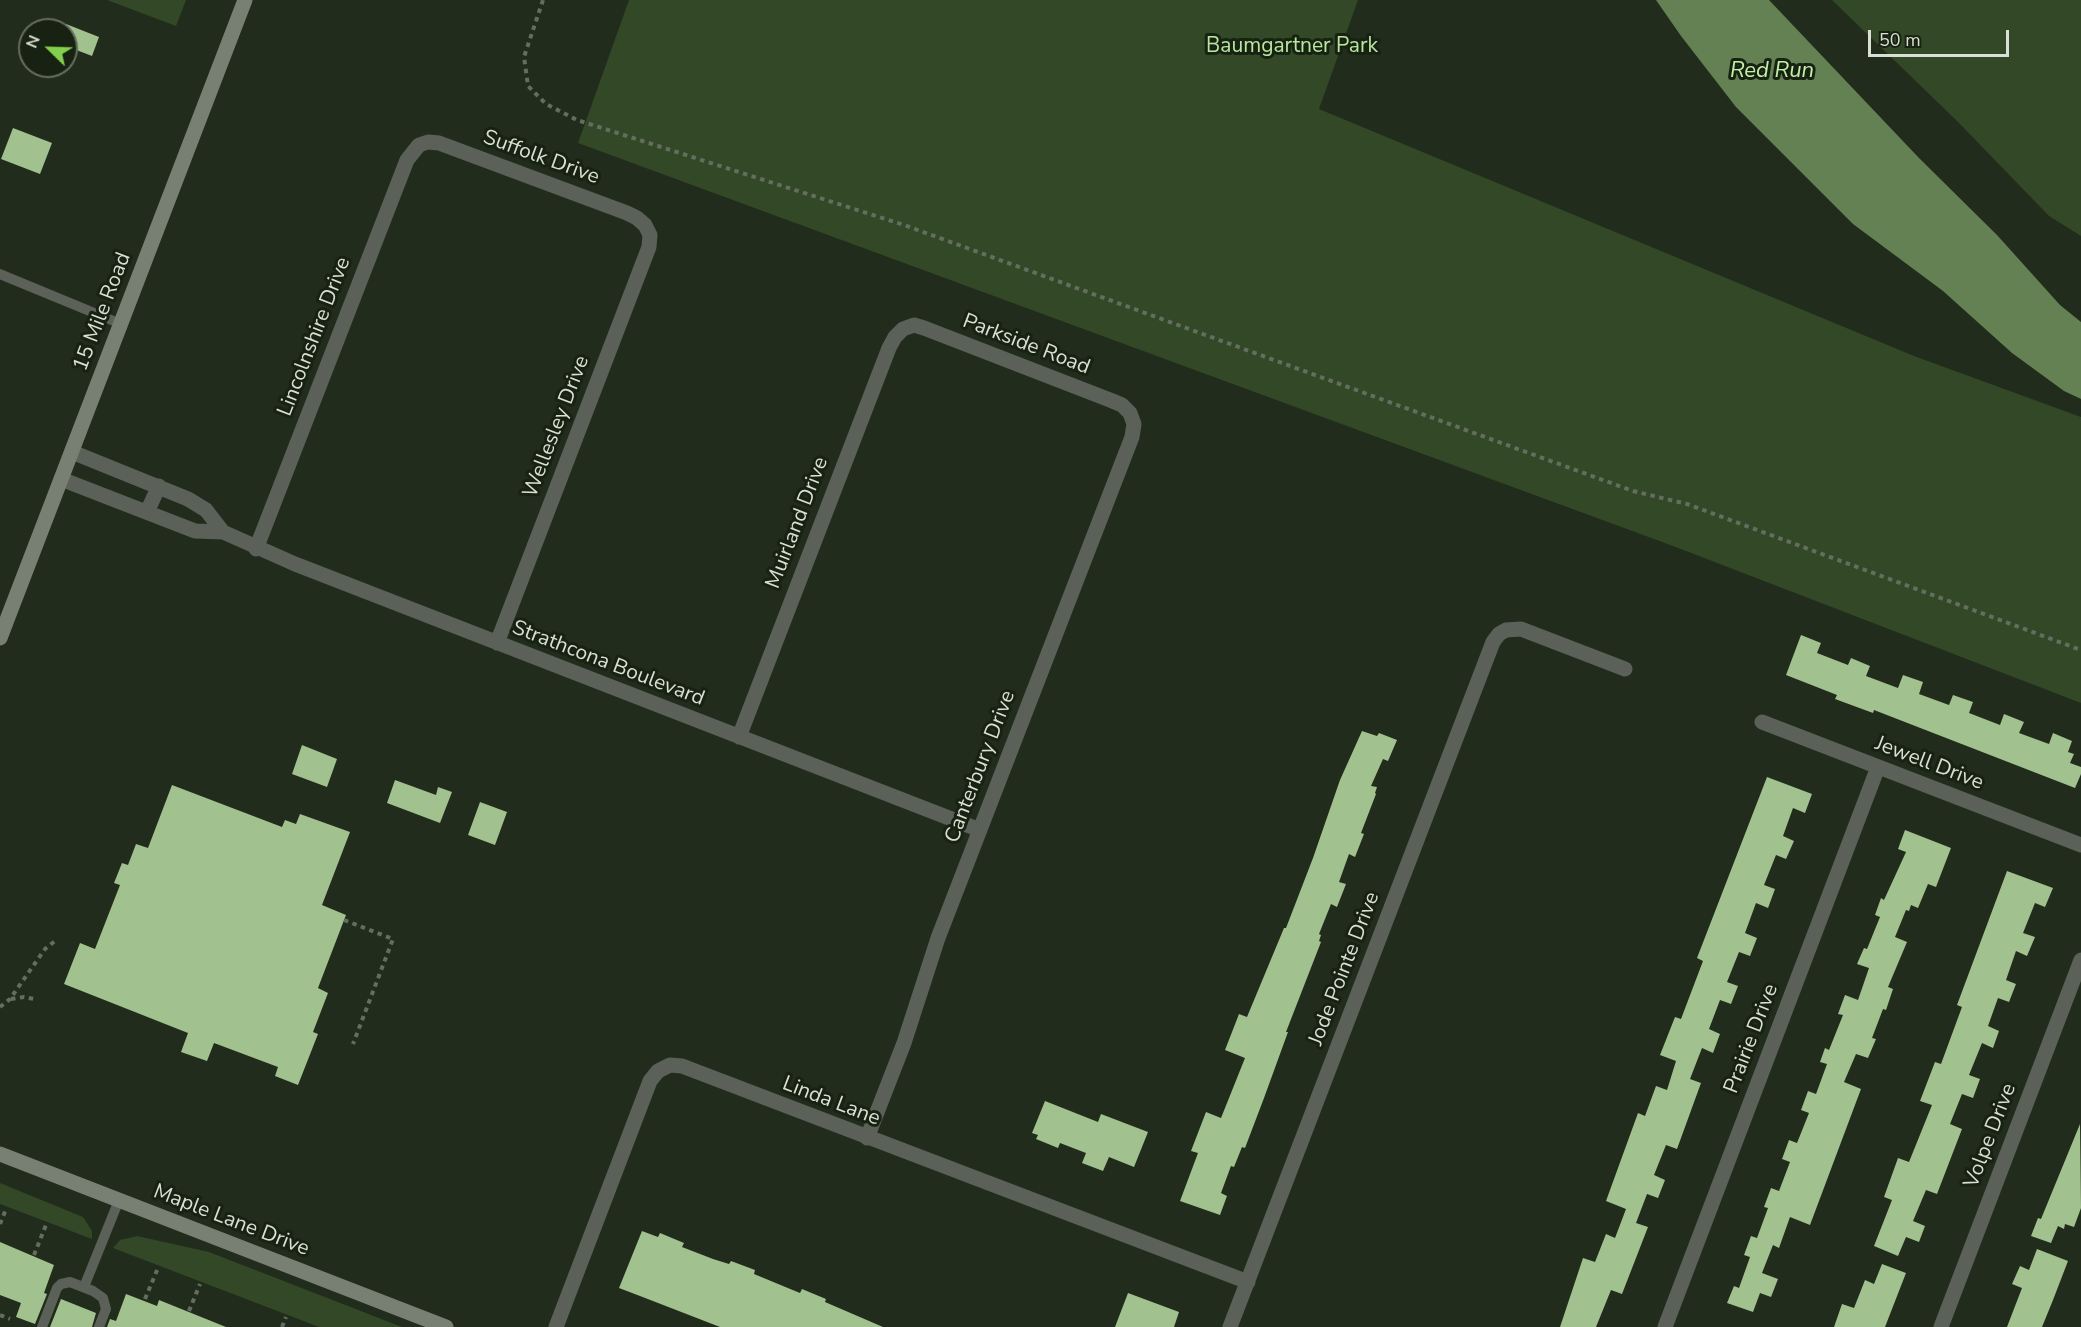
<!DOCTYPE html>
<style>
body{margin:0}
#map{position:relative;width:2081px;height:1327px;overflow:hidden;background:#212c1c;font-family:"Nunito Sans",sans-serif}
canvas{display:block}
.north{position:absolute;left:18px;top:18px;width:60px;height:60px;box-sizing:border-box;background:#182212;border:2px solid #656e60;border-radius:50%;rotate:293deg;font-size:16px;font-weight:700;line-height:24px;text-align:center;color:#d8dfd4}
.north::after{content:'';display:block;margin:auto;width:21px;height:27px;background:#83d04f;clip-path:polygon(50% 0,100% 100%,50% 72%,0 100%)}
.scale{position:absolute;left:1868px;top:30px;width:141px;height:27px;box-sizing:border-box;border:3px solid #d8dfd4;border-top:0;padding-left:8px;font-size:18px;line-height:21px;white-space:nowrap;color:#d8dfd4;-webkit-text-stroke:4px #182212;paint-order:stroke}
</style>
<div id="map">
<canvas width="2081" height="1327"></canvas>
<div class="north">N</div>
<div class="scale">50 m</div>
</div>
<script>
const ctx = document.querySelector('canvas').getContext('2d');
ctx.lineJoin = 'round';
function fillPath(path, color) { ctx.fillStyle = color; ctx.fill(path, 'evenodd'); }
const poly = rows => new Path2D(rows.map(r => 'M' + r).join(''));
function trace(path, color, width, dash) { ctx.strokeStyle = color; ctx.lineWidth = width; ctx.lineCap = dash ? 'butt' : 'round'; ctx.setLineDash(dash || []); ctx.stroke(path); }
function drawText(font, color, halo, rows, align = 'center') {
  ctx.font = font + ' "Nunito Sans",sans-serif'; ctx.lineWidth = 6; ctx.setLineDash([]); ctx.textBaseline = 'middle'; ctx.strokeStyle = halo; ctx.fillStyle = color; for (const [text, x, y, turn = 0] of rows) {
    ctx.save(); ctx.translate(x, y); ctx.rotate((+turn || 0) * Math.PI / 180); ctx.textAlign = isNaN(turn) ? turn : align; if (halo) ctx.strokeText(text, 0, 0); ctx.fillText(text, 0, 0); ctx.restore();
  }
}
const green = poly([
 [107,0,186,0,176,26],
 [629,0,1358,0,1319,109,1914,356,2081,417,2081,703,1673,546,578,143],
 [1832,0,2081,0,2081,236,2049,216,1958,122],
 [0,1183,83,1217,92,1231,92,1239,0,1204],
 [137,1236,209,1252,402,1327,319,1327,113,1248,120,1240]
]);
const water = poly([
 [1656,0,1769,0,1919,158,1997,235,2060,305,2081,322,2081,399,2064,391,2012,353,1943,291,1853,224,1736,107,1681,36]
]);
const building = poly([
 [66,24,99,37,92,56,66,46],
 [13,128,52,143,40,174,1,159],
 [1801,635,1821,643,1817,653,1848,665,1851,658,1870,666,1866,676,1898,688,1903,675,1923,682,1919,694,1949,705,1953,695,1973,702,1969,713,2000,725,2004,714,2024,722,2019,733,2049,744,2053,733,2072,741,2068,752,2074,754,2070,763,2081,767,2081,774,2075,788,1874,710,1873,713,1835,699,1837,695,1786,675],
 [1362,731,1377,736,1379,733,1397,740,1388,761,1383,759,1371,786,1377,787,1375,793,1376,794,1361,833,1364,834,1355,857,1349,854,1339,882,1346,884,1337,907,1331,904,1319,934,1321,935,1319,941,1321,942,1286,1032,1288,1032,1264,1098,1245,1148,1242,1147,1234,1167,1231,1166,1221,1193,1227,1196,1220,1215,1180,1201,1198,1153,1191,1151,1206,1112,1221,1118,1245,1058,1225,1050,1239,1014,1247,1017,1284,928,1286,928,1313,858,1340,780],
 [302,745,337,759,327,787,292,774],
 [1767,777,1812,794,1805,813,1793,808,1783,836,1794,841,1786,859,1776,855,1764,885,1775,889,1768,908,1756,903,1745,933,1757,938,1750,956,1739,952,1727,982,1738,986,1731,1004,1720,1000,1709,1029,1720,1034,1713,1053,1702,1048,1690,1079,1701,1083,1677,1149,1666,1145,1654,1175,1665,1180,1658,1198,1647,1194,1636,1223,1648,1227,1622,1294,1611,1290,1596,1327,1560,1327,1583,1258,1595,1262,1606,1234,1615,1238,1626,1209,1606,1201,1638,1113,1645,1116,1656,1086,1667,1090,1676,1061,1660,1055,1675,1017,1681,1019,1703,961,1697,958],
 [395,780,436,795,438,787,452,792,440,823,387,803],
 [172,785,282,827,285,820,296,824,300,814,350,832,322,905,346,915,318,988,328,993,313,1032,318,1034,298,1085,275,1076,278,1067,214,1043,207,1061,181,1052,188,1033,64,984,80,943,95,949,120,885,114,883,122,863,128,865,136,844,148,848],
 [480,802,507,812,495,845,468,835],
 [1905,830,1951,848,1936,887,1928,884,1918,908,1911,905,1909,911,1906,910,1895,937,1907,942,1888,987,1893,989,1886,1010,1883,1009,1872,1038,1876,1039,1868,1058,1856,1054,1844,1082,1861,1089,1810,1225,1790,1217,1779,1248,1773,1245,1762,1273,1778,1279,1771,1297,1760,1293,1753,1312,1727,1303,1734,1286,1739,1288,1750,1257,1744,1255,1751,1236,1757,1238,1768,1208,1764,1207,1771,1188,1779,1191,1790,1162,1782,1159,1789,1140,1797,1143,1809,1113,1801,1110,1808,1091,1816,1094,1827,1064,1820,1062,1825,1048,1829,1050,1843,1015,1838,1014,1845,995,1858,1000,1869,968,1857,964,1864,948,1867,949,1880,917,1875,915,1881,898,1884,900,1906,852,1898,849],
 [2007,871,2053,888,2045,907,2035,903,2023,933,2035,937,2027,956,2016,951,2006,980,2016,984,2009,1002,1998,998,1988,1026,1999,1031,1993,1048,1982,1043,1969,1075,1980,1079,1973,1098,1962,1094,1950,1124,1962,1129,1937,1194,1926,1190,1913,1221,1925,1226,1919,1242,1906,1237,1898,1256,1874,1246,1892,1200,1884,1197,1898,1158,1909,1162,1932,1105,1920,1101,1935,1062,1941,1064,1962,1007,1957,1005],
 [1045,1101,1098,1122,1101,1114,1148,1132,1134,1167,1109,1157,1103,1171,1082,1163,1086,1153,1060,1143,1058,1148,1036,1139,1038,1135,1032,1133],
 [2080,1124,2081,1208,2074,1227,2065,1224,2064,1229,2058,1226,2051,1243,2031,1236,2038,1218,2041,1219],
 [642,1231,658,1237,660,1233,684,1243,682,1247,713,1259,729,1264,731,1261,755,1270,754,1274,783,1286,800,1293,802,1289,826,1299,825,1302,883,1327,720,1327,640,1296,619,1288],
 [0,1242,54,1265,44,1293,47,1294,35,1324,16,1317,21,1303,0,1295],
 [2037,1249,2068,1261,2053,1300,2042,1327,2007,1327,2022,1288,2012,1284,2020,1266,2029,1270],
 [1882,1264,1906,1273,1885,1327,1834,1327,1842,1304,1854,1308,1865,1280,1874,1284],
 [1128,1293,1179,1312,1174,1327,1115,1327],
 [126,1294,157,1306,159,1300,226,1327,107,1327,110,1319,116,1321],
 [61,1299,96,1313,92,1327,50,1327]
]);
const path = poly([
 [543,0,524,57,528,86,546,104,577,120,904,225,1633,491,1687,504,2081,650],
 [344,920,393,939,353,1044],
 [11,999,24,997,34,999],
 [0,1007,10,999,45,949,55,941],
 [0,1224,6,1209],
 [34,1255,46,1225],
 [145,1299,158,1268],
 [189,1311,200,1284],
 [0,1315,10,1319],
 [282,1327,286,1317]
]);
const lane = poly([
 [0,274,121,324],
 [84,1287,119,1200],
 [42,1327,57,1288,61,1284,70,1282,93,1291,103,1298,106,1309,99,1327]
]);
const street = poly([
 [72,452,188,499,206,510,223,532],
 [61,479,195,531,223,532,295,564,980,830],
 [147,512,159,486],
 [256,549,407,160,419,145,428,142,439,143,627,213,637,218,645,225,650,235,649,247,497,643],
 [1762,722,2081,845],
 [739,737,889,348,895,337,903,329,914,325,924,328,1110,400,1122,405,1130,413,1134,424,1132,437,938,938,904,1043,867,1138],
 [556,1327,650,1081,658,1071,670,1065,682,1066,1248,1282],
 [1230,1327,1493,642,1499,634,1506,630,1521,629,1625,669],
 [1665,1327,1878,767],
 [1941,1327,2081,960]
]);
const secondary = poly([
 [0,638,245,0],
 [0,1154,446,1327]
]);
const parkNames = [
 ["Baumgartner Park",1292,47]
];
const streetNames = [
 ["Suffolk Drive",541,158,20],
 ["15 Mile Road",103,312,-69],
 ["Lincolnshire Drive",315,337,-69],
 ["Parkside Road",1026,345,21],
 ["Wellesley Drive",557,427,-69],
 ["Muirland Drive",798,523,-69],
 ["Strathcona Boulevard",608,664,21],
 ["Jewell Drive",1929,764,21],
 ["Canterbury Drive",981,767,-69],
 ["Jode Pointe Drive",1345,969,-69],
 ["Prairie Drive",1752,1039,-69],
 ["Linda Lane",831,1102,21],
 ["Volpe Drive",1991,1136,-69],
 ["Maple Lane Drive",231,1221,21]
];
const waterNames = [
 ["Red Run",1772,72]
];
fillPath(green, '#324826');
fillPath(water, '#638152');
fillPath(building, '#a1c18f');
trace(path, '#646e60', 4, [4.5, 4.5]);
trace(lane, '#5b6058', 10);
trace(street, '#5b6058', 15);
trace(secondary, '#778073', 15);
drawText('21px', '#b8e69e', '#182212', parkNames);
drawText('21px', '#d8dfd4', '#182212', streetNames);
drawText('italic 22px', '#c2f1a8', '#182212', waterNames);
</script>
